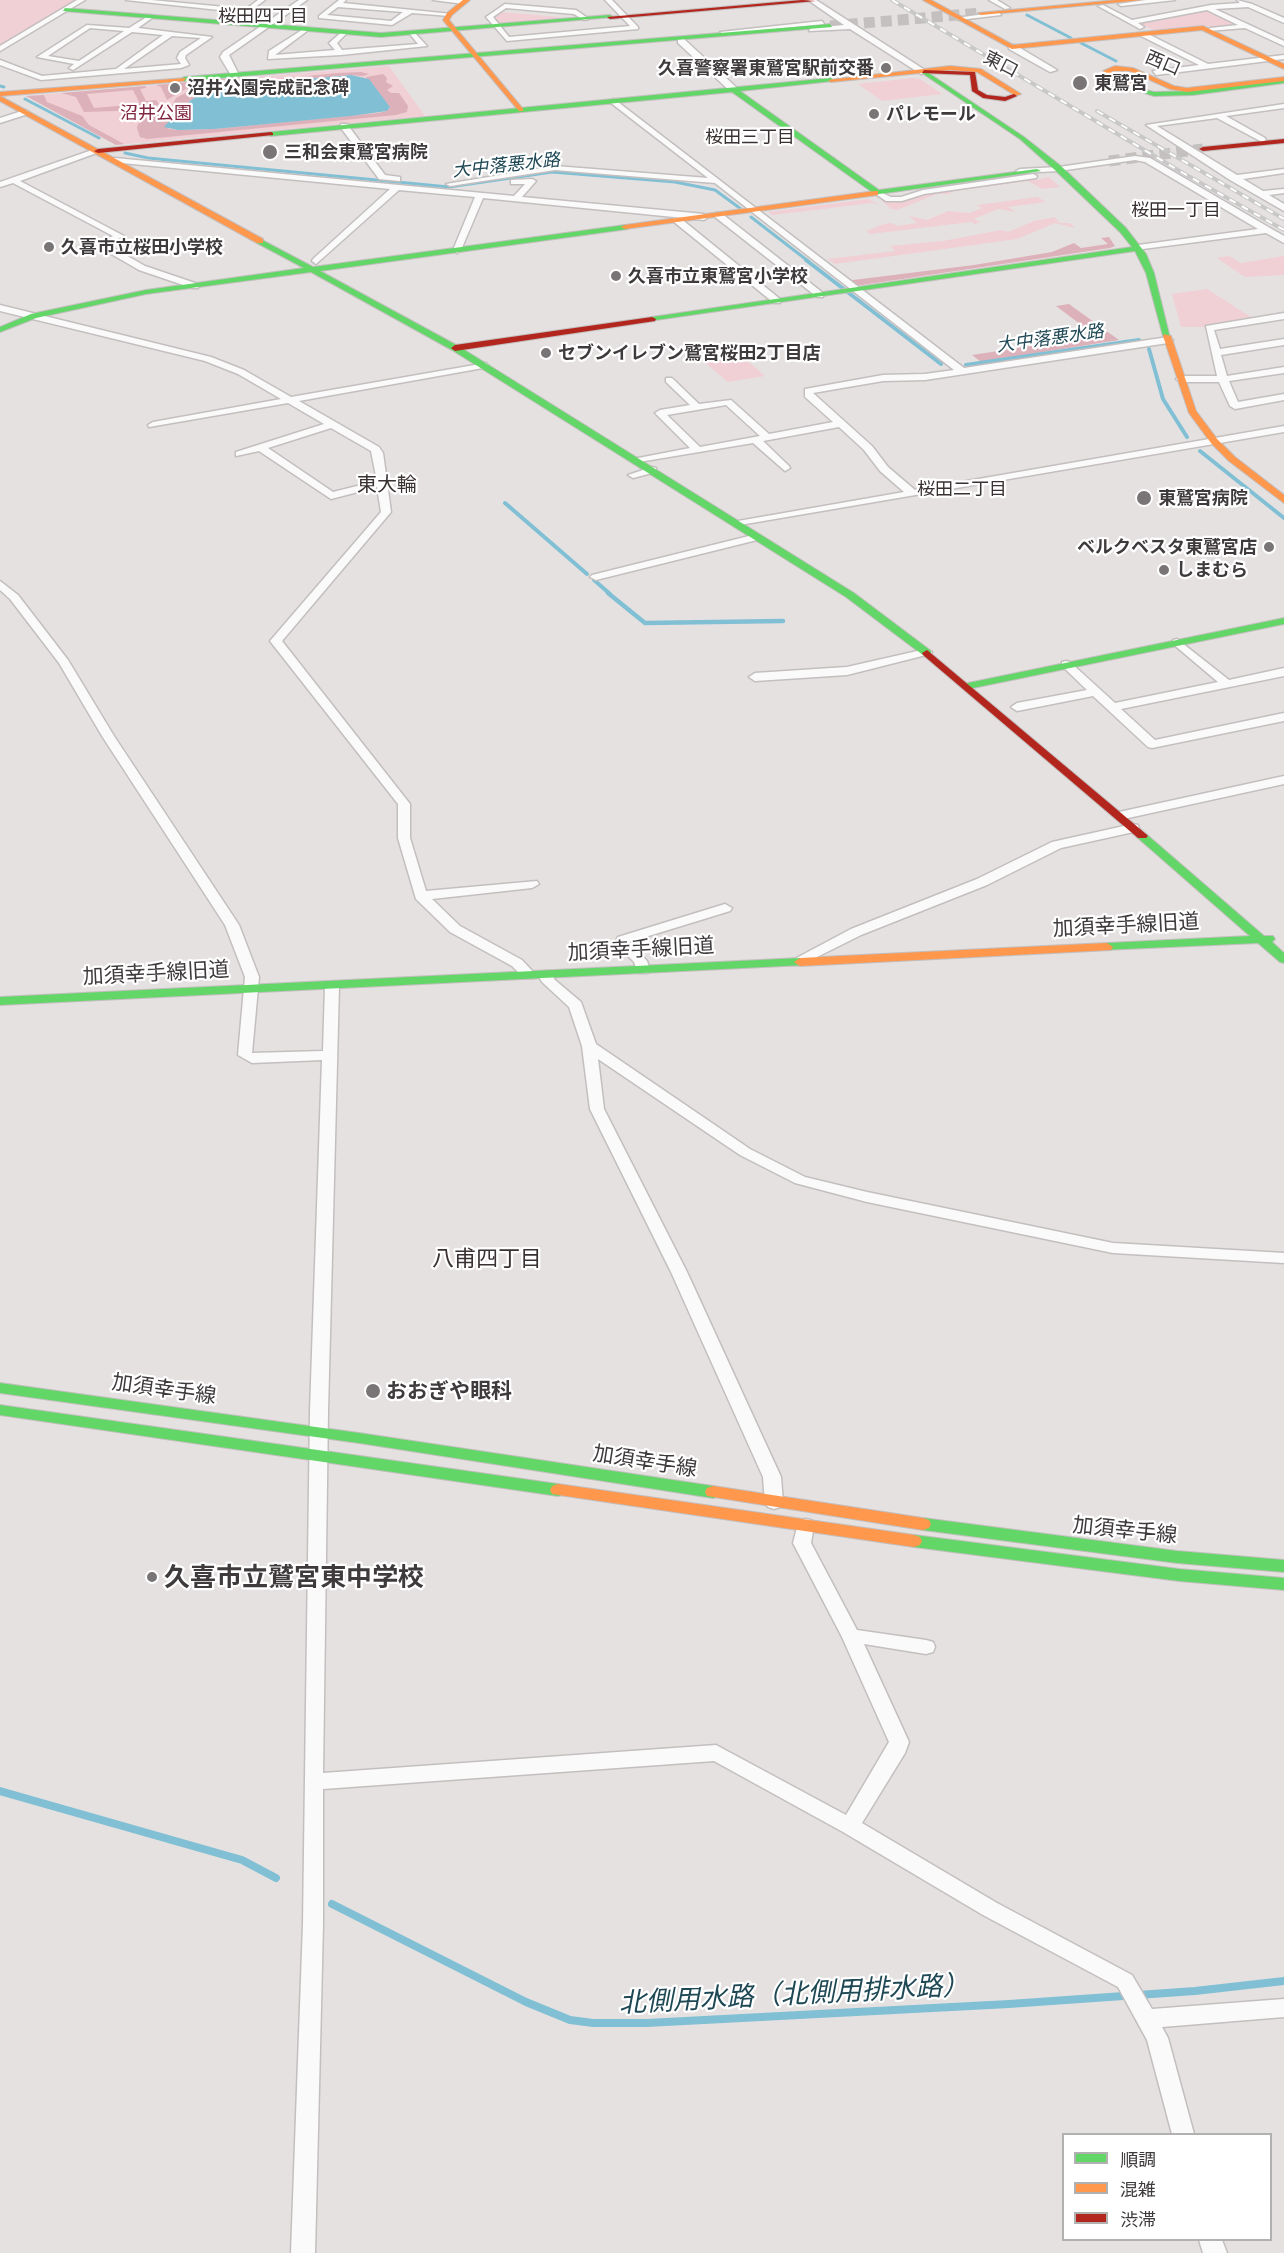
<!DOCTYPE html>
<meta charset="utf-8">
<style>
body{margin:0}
#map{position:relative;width:1284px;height:2253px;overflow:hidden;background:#e6e1e1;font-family:"Exo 2","Noto Sans JP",sans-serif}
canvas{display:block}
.legend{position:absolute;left:1062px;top:2133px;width:210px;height:108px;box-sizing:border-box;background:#fff;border:2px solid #b2b1b1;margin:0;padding:8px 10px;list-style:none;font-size:18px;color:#3f3b3c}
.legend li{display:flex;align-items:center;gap:12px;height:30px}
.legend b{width:30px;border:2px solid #b2b1b1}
</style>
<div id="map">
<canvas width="1284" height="2253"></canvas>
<ul class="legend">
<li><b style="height:8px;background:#63d668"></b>順調</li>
<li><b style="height:8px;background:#ff974d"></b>混雑</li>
<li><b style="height:8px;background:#b3261e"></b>渋滞</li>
</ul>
</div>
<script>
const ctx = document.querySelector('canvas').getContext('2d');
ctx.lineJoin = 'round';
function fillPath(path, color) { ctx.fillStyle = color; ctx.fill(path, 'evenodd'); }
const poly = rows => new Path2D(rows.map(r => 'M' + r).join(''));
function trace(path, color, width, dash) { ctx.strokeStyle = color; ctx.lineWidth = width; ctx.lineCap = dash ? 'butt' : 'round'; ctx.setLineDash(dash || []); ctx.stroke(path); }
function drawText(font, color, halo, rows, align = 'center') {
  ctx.font = font + ' "Exo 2","Noto Sans JP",sans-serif'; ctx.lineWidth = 4.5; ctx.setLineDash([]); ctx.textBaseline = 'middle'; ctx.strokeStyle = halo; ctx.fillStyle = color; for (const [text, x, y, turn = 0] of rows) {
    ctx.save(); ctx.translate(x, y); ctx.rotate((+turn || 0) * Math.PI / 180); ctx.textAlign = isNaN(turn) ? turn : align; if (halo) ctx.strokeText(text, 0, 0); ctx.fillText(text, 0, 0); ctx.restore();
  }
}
const green = poly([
 [0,0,78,0,0,47],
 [1208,10,1239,24,1216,28,1208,26,1155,31,1139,23],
 [501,12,560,17,563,20,499,24,493,18],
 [389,66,425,116,116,145,26,96],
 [913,78,920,79,942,94,882,101,858,84],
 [1032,177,1036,180,1049,177,1060,187,1042,189,1028,181,949,192,952,194,937,194,897,210,891,209,881,200,901,200,922,193],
 [1038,197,1045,202,1008,207,1016,212,998,209,974,219,980,222,975,224,971,222,870,234,866,231,884,224,892,223,897,226,917,223,909,216,927,220,948,211,970,213,982,208,977,205],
 [868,199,880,205,872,203,772,215,768,212],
 [1055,217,1060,223,1070,223,1075,228,1055,223,1017,239,835,264,827,259,895,251,890,246,943,241,1001,230,1008,232,1034,221],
 [1229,256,1241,263,1284,256,1284,275,1245,277,1217,258],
 [1207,289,1254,319,1205,327,1181,327,1172,294],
 [743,357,765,376,728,382,704,362]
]);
const forest = poly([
 [361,72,369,74,363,76,351,75,219,87,198,95,181,108,172,106,176,98,191,90,207,86,338,73],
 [383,74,387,78,386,82,393,86,387,90,391,93,399,93,408,106,407,112,396,115,147,139,140,137,137,128,138,124,153,113,161,112,177,113,168,129,178,130,214,129,378,113,387,111,390,107,366,77],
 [232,78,185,89,167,100,161,87,156,85],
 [145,86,146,88,140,89,146,101,156,100,159,104,149,110,84,112,76,97,61,93],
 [133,90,140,104,94,108,87,94],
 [44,95,47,102,82,116,89,125,124,144,116,145,26,96],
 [1109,237,1115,246,1110,248,862,285,853,285,846,278,853,280,974,265,1052,252,1074,243,1081,248,1108,244,1101,238],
 [1069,304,1119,340,981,362,972,355,1096,336,1056,306]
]);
const water = poly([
 [351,75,369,79,390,107,387,111,351,116,214,129,178,130,164,127,176,113,172,112,176,108,181,108,198,95,209,90,227,86]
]);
const streamFar3 = poly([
 [1027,15,1071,38],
 [1081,43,1116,61],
 [0,86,4,87],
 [25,99,99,138],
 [125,153,148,158,449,187,552,172,675,182,715,190,741,209],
 [751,217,808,261]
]);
const streamFar2 = poly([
 [806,260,941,364],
 [1149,349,1163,399,1187,437],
 [966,365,1139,340],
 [1200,451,1284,518],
 [505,503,587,574],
 [594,580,610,594]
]);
const streamFar1 = poly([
 [608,593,645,623,783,621]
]);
const stream = poly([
 [0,1791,242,1860,276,1878],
 [332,1904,526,2002,570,2020,593,2023,647,2023,1009,2004,1195,1991,1284,1981]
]);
const secondaryTunnel = poly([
 [830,26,981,13],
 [1109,161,1203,149]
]);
const street = poly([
 [77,0,85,0,0,51,0,46,77,0],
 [126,0,151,0,246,9,258,0,265,0,247,13,126,0],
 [299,0,307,0,229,55,239,75,232,77,220,57,223,52,299,0],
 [339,0,346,0,343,3,452,14,449,16,412,13,392,25,319,18,319,16,339,0],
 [338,7,403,12,391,21,327,15,338,7],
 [433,0,464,0,467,2,464,4,433,0],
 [605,0,612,0,638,27,638,29,507,41,486,17,505,4,576,10,589,19,584,20,574,14,506,8,493,17,509,37,630,26,605,0],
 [808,0,816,0,928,72,921,74,850,29,809,31,811,28,844,25,808,0],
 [989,0,997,0,1010,8,1005,9,989,0],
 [1146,0,1175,0,1121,6,1118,4,1146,0],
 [1237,0,1252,4,1284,18,1284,23,1248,7,1215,9,1284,41,1284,46,1245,28,1208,31,1210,28,1238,25,1207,10,1138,23,1144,27,1140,29,1098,6,1103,5,1132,20,1211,5,1240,3,1237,0],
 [999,12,1001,15,959,20,956,18,999,12],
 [150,15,152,18,138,28,212,37,186,55,185,58,189,65,181,68,41,80,0,65,0,60,42,76,116,69,163,35,132,32,73,70,69,68,74,64,37,57,87,25,129,28,150,15],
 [90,28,124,31,79,61,48,56,90,28],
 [172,36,201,38,180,52,177,58,181,64,124,69,172,36],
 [822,21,824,24,724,34,720,32,822,21],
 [305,28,307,31,275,55,335,50,329,43,343,31,347,33,337,43,342,50,418,44,409,33,413,31,427,46,341,55,268,59,269,51,305,28],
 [1144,32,1208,64,1284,55,1284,59,1156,75,1153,71,1199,65,1141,36,1144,32],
 [678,39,684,39,737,88,737,92,731,92,678,43,678,39],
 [1009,45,1015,45,1057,70,1050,72,1009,49,1009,45],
 [614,99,964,368,1168,337,1173,340,1168,343,925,380,883,381,813,393,872,446,888,467,915,490,1284,426,1284,432,734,526,733,524,738,521,904,492,880,471,864,450,839,427,763,441,789,466,790,468,785,471,753,443,633,463,633,459,690,448,655,413,660,410,690,405,666,382,666,378,672,378,699,404,731,400,769,434,833,422,805,397,805,389,883,375,925,374,954,370,715,183,555,170,450,186,446,184,555,166,708,178,611,103,610,101,614,99],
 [726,405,760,436,700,447,667,415,726,405],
 [1284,104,1284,108,1226,116,1265,138,1266,140,1262,142,1217,118,1157,126,1237,175,1284,169,1284,173,1243,179,1263,191,1284,189,1284,193,1269,195,1284,204,1284,211,1230,180,1146,125,1284,104],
 [25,110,29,112,28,114,0,123,0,118,25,110],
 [341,124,347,124,385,175,400,177,400,181,379,179,341,128,341,124],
 [95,149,102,151,20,181,124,236,106,244,145,266,198,284,198,288,192,288,139,270,94,244,113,236,13,183,0,187,0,182,95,149],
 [1135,156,1150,158,1270,228,1284,236,1284,243,1266,233,1135,250,1134,248,1138,245,1258,229,1145,162,1135,160,1059,171,1020,173,1016,171,1020,169,1059,167,1135,156],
 [115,158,514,196,525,184,511,184,511,180,532,179,536,181,522,197,704,214,708,217,704,220,483,198,461,250,457,253,453,250,475,197,399,190,316,264,312,261,313,259,390,189,112,162,111,160,115,158],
 [1033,174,1037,176,1036,178,924,194,902,201,886,201,874,193,878,191,891,197,901,197,923,190,1033,174],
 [715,213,721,213,823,293,823,297,817,297,715,217,715,213],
 [674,218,680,218,780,299,780,303,774,303,674,222,674,218],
 [0,305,211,357,244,370,291,397,486,363,488,365,483,368,299,401,379,447,383,453,391,512,282,641,410,804,410,838,426,891,537,881,539,884,532,888,432,899,460,926,522,960,536,975,534,978,524,978,512,966,450,932,416,899,398,838,398,804,270,641,381,512,377,487,331,499,259,451,236,456,236,452,324,424,288,403,149,427,148,425,153,422,281,399,238,374,205,361,0,311,0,305],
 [331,428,371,451,377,481,333,492,268,448,331,428],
 [1284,313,1284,319,1214,330,1220,349,1284,339,1284,345,1221,355,1227,376,1284,367,1284,373,1229,381,1238,402,1284,394,1284,400,1235,409,1230,406,1219,382,1181,382,1176,379,1181,376,1217,376,1206,326,1284,313],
 [652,467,656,468,656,472,633,478,628,475,652,467],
 [757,534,762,537,761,539,596,580,590,577,592,575,757,534],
 [0,581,18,595,68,660,114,736,239,925,259,977,252,1053,323,1051,325,986,332,982,339,986,328,1411,323,1773,716,1745,846,1815,889,1742,842,1637,793,1543,799,1520,805,1519,811,1520,814,1525,811,1543,857,1630,926,1640,933,1642,935,1647,933,1652,926,1654,864,1644,909,1742,905,1753,862,1823,997,1903,1132,1975,1152,2009,1284,1999,1284,2017,1162,2027,1168,2038,1194,2134,1172,2134,1147,2040,1118,1987,983,1915,843,1832,714,1761,323,1789,323,1924,315,2253,291,2253,303,1924,310,1411,322,1060,252,1063,238,1055,245,977,225,925,102,736,59,663,10,599,0,590,0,581],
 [1177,639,1229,680,1284,668,1284,676,1121,709,1155,740,1284,713,1284,721,1152,748,1148,747,1093,696,1017,711,1011,707,1017,703,1087,690,1062,666,1062,662,1066,661,1070,662,1115,703,1218,682,1173,644,1173,640,1177,639],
 [926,649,932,652,930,654,847,675,755,681,749,677,755,673,847,667,926,649],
 [1284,776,1284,784,1119,820,1113,816,1119,812,1284,776],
 [1133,824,1138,825,1139,828,1138,831,1061,848,987,885,861,935,801,965,791,965,789,962,851,929,977,879,1052,842,1133,824],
 [725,904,732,908,730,911,629,942,647,961,650,970,648,973,638,973,634,962,615,943,618,937,725,904],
 [545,971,550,972,555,980,581,1002,596,1044,750,1149,805,1177,867,1192,1113,1243,1284,1253,1284,1263,1113,1253,867,1202,795,1183,740,1155,598,1059,604,1109,687,1272,781,1477,783,1503,780,1507,774,1509,768,1507,765,1503,763,1477,671,1272,590,1109,582,1046,569,1007,542,982,538,975,545,971],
 [1199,2240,1222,2240,1227,2253,1203,2253,1199,2240]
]);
const fast = poly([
 [65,8,381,33,610,15,613,17,381,37,63,11,65,8],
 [830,24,832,27,184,81,181,79,184,77,830,24],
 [924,70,1024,137,1062,167,1126,228,1146,254,1154,273,1170,338,1163,336,1146,273,1135,251,649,321,648,319,652,317,1132,247,1120,232,1056,171,1020,139,922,73,924,70],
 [831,78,833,81,740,91,879,190,1037,169,1041,171,872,195,872,192,732,92,271,136,267,134,271,132,831,78],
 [1284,79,1284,83,1193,95,1154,96,1135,90,1138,88,1154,92,1193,91,1284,79],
 [625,225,628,225,628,229,320,271,458,346,854,593,931,651,931,655,923,655,846,597,452,350,311,272,146,294,36,318,0,332,0,327,31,314,146,290,304,268,257,243,256,241,260,239,313,267,625,225],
 [1284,618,1284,624,968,689,963,686,968,683,1284,618],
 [1142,833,1146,834,1264,936,1273,936,1275,939,1272,942,1284,953,1284,963,1280,962,1258,943,1103,950,1101,947,1107,943,1250,936,1138,838,1136,836,1142,833],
 [800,958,806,962,804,965,0,1005,0,997,800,958],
 [0,1383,359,1433,713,1486,719,1488,721,1492,719,1496,713,1498,359,1443,0,1393,0,1383],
 [0,1405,558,1484,564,1486,566,1490,564,1494,558,1496,0,1415,0,1405],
 [923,1518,1177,1551,1284,1560,1284,1572,1177,1563,923,1530,917,1528,915,1524,917,1520,923,1518],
 [914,1535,1179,1569,1284,1578,1284,1590,1179,1581,914,1547,908,1545,906,1541,908,1537,914,1535]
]);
const slow = poly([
 [463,0,470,0,452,15,449,20,523,109,523,111,519,111,443,20,447,13,463,0],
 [923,0,931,0,1013,45,1203,26,1284,64,1284,69,1202,30,1012,49,923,0],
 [1117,0,1142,0,981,15,978,13,1117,0],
 [950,66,981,69,1021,94,1012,97,1013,94,977,72,950,70,831,82,828,80,950,66],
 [1115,66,1133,68,1174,86,1187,88,1284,77,1284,81,1187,92,1170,89,1130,71,1111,71,1140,89,1138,92,1103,71,1115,66],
 [186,78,184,81,0,96,263,239,263,243,257,243,0,101,0,92,186,78],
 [875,191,878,191,878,195,625,229,621,227,625,225,875,191],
 [1164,334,1171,336,1196,411,1217,439,1235,457,1284,495,1284,503,1229,461,1211,443,1189,413,1163,336,1164,334],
 [1107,943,1113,947,1111,950,800,966,794,962,800,958,1107,943],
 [558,1484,914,1535,920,1537,922,1541,920,1545,914,1547,552,1494,550,1490,552,1486,558,1484],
 [713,1486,923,1518,929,1520,931,1524,929,1528,923,1530,707,1496,705,1492,707,1488,713,1486]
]);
const jam = poly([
 [802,0,816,1,610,19,607,17,802,0],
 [924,70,975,72,978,90,987,95,1005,97,1014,94,1017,96,1005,101,983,98,972,91,970,75,922,73,924,70],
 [271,132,273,133,273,135,98,153,94,151,98,149,271,132],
 [1284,139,1284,143,1203,151,1199,149,1203,147,1284,139],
 [652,317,656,319,655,321,455,351,451,348,455,345,652,317],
 [927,650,1146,834,1148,836,1146,838,1138,838,923,655,922,653,927,650]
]);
const rail = poly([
 [892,0,1183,173,1284,230],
 [1097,111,1284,219]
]);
const markers = [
 [886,68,6,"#797576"],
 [1080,83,8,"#797576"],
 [175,88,6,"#797576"],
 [874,114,6,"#797576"],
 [270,152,8,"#797576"],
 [49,247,6,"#797576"],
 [616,276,6,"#797576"],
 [546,353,6,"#797576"],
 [1144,498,8,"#797576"],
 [1269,547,6,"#797576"],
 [1164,570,6,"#797576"],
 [373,1391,8,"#797576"],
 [152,1577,6,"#797576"]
];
const farNeighbourhoodnames = [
 ["桜田四丁目",263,16],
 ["桜田三丁目",750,137],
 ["桜田一丁目",1176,210],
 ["桜田二丁目",962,489]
];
const farStreetnames = [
 ["西口",1163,63,23],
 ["東口",1001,64,27]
];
const farPoinames = [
 ["久喜警察署東鷲宮駅前交番",874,68,"right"],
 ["東鷲宮",1094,83],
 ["沼井公園完成記念碑",187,88],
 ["パレモール",886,114],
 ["三和会東鷲宮病院",284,152],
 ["久喜市立桜田小学校",61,247],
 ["久喜市立東鷲宮小学校",628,276],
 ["セブンイレブン鷲宮桜田2丁目店",558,353],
 ["東鷲宮病院",1158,498],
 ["ベルクベスタ東鷲宮店",1257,547,"right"],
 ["しまむら",1176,570]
];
const farParknames = [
 ["沼井公園",156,113]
];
const farWaternames = [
 ["大中落悪水路",506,165,-6],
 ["大中落悪水路",1050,338,-8]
];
const farQuarternames = [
 ["東大輪",387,484]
];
const streetNames = [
 ["加須幸手線旧道",1126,925,-3],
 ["加須幸手線旧道",641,949,-3],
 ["加須幸手線旧道",156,973,-3],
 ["加須幸手線",164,1389,8],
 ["加須幸手線",645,1461,9],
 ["加須幸手線",1125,1530,6]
];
const poiNames = [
 ["おおぎや眼科",386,1391]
];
const neighbourhoodNames = [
 ["八甫四丁目",487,1259]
];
const nearPoinames = [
 ["久喜市立鷲宮東中学校",164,1577]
];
const nearWaternames = [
 ["北側用水路（北側用排水路）",794,1994,-3]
];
fillPath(green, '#f0cfd5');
fillPath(forest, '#ddb1b9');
fillPath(water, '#81c0d4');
trace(streamFar3, '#81c0d4', 3);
trace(streamFar2, '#81c0d4', 4);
trace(streamFar1, '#81c0d4', 4.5);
trace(stream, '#81c0d4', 8);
trace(secondaryTunnel, '#c5c0c0', 11, [11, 6]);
trace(street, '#c3bfbf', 3);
trace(fast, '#c3bfbf', 2);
trace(slow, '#c3bfbf', 2);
trace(jam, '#c3bfbf', 2);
fillPath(street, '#fbfafa');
fillPath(fast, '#63d668');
fillPath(slow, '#ff974d');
fillPath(jam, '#b3261e');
trace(rail, '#c9c8c8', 4);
trace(rail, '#fff', 2, [7]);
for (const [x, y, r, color] of markers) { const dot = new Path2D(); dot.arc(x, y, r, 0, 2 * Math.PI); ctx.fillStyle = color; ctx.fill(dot); trace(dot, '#fff', 2); }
drawText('18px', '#3a3132', '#fff', farNeighbourhoodnames);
drawText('18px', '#3f3b3c', '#fff', farStreetnames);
drawText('bold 18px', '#3f3b3c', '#fff', farPoinames, 'left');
drawText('18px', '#80253f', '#fff', farParknames);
drawText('italic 18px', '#1f4855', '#fff', farWaternames);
drawText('20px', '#3a3132', '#fff', farQuarternames);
drawText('21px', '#3f3b3c', '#fff', streetNames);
drawText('bold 21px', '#3f3b3c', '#fff', poiNames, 'left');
drawText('22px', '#3a3132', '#fff', neighbourhoodNames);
drawText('bold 26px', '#3f3b3c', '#fff', nearPoinames, 'left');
drawText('italic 27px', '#1f4855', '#fff', nearWaternames);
</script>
